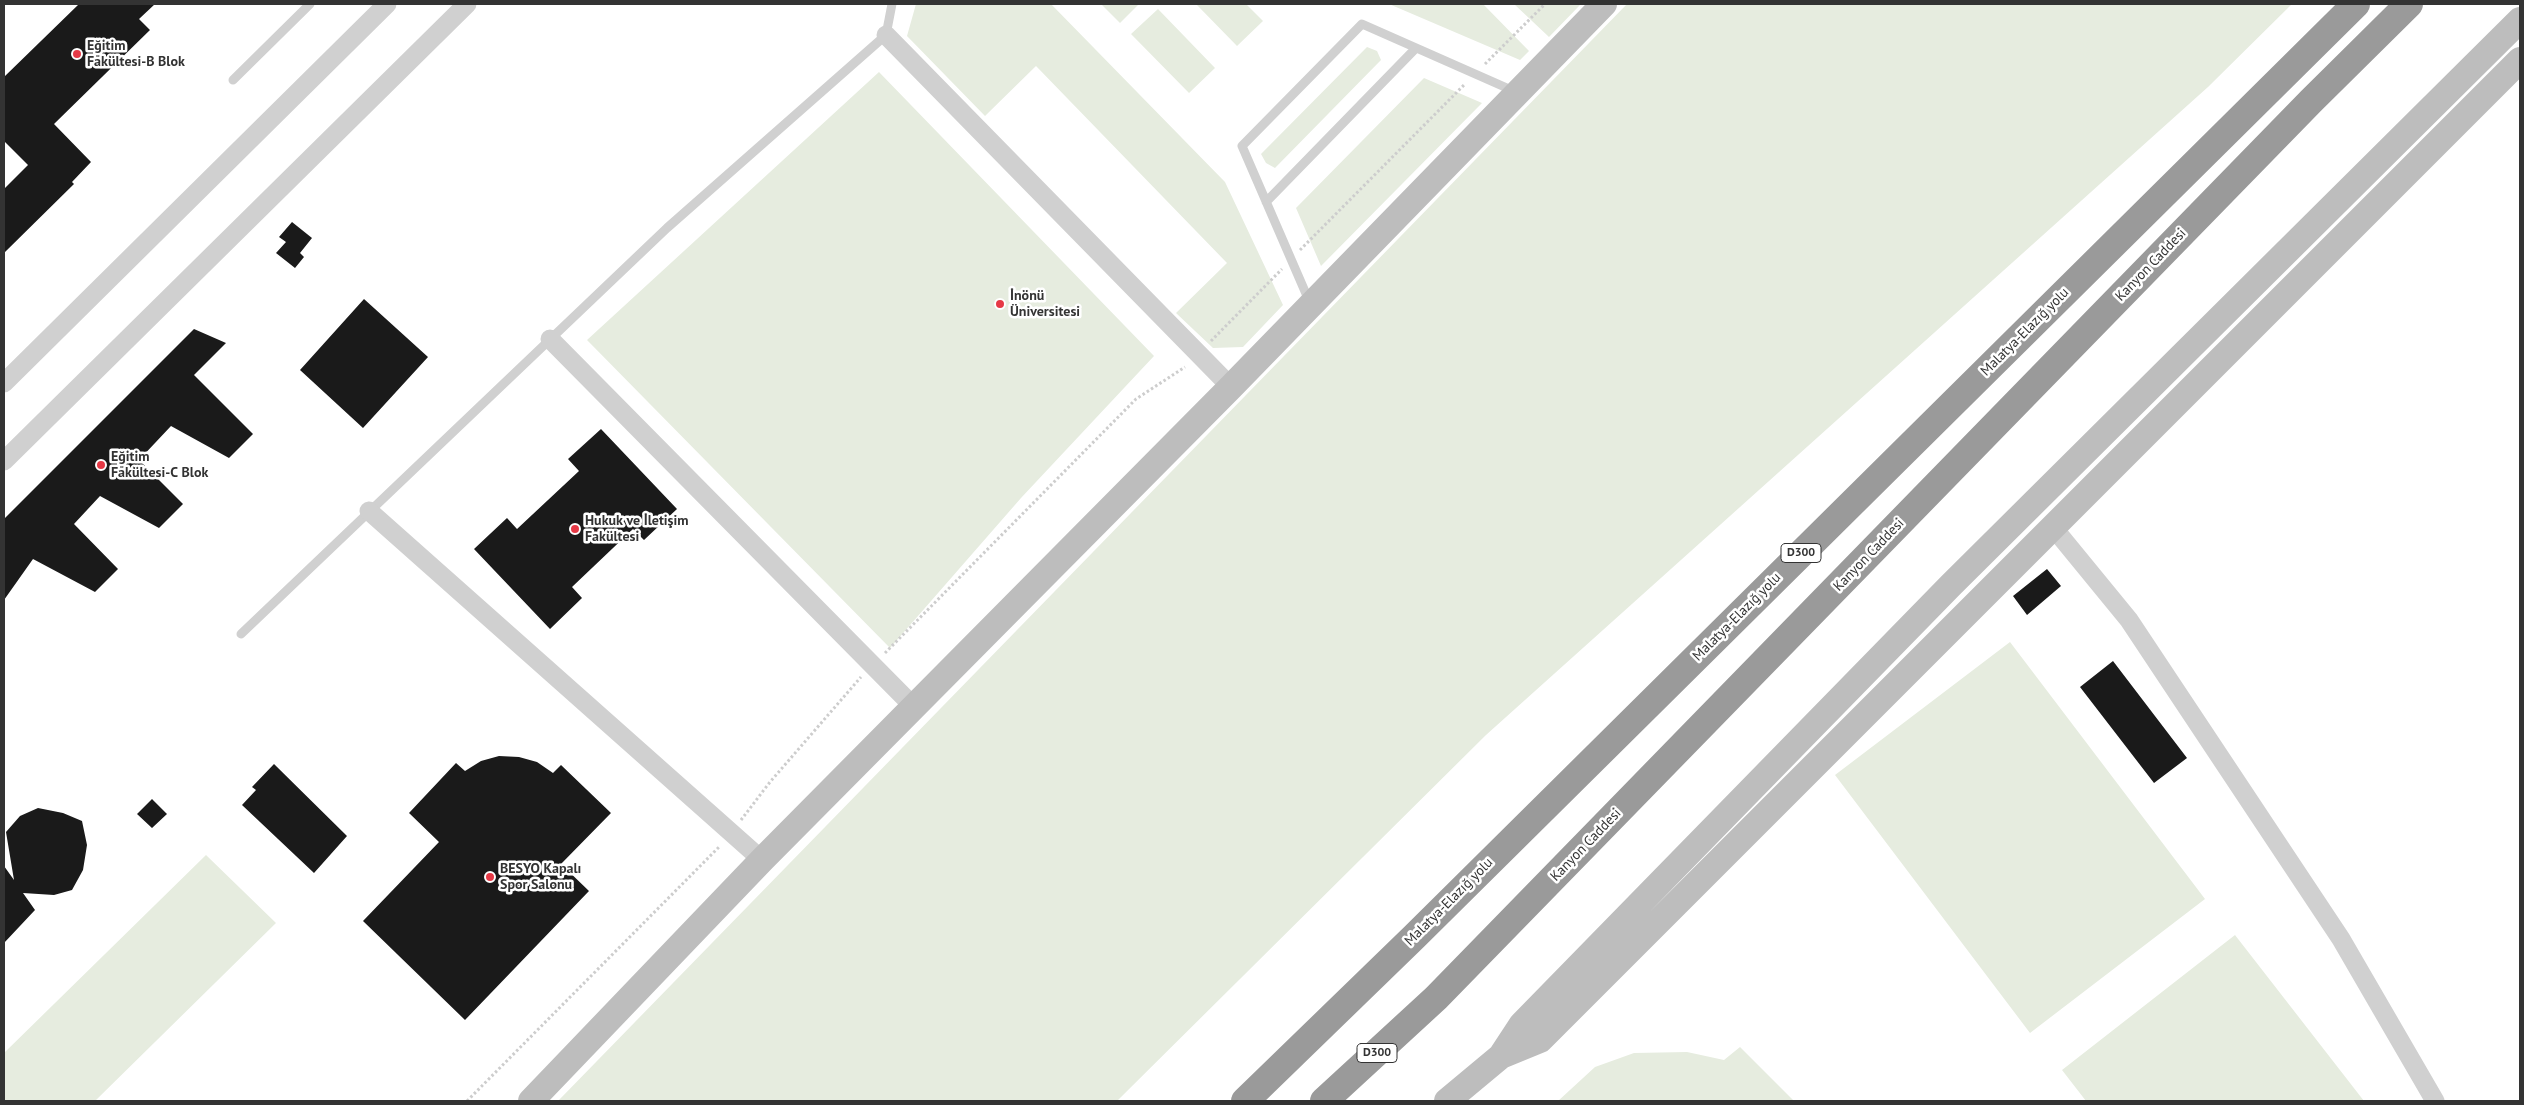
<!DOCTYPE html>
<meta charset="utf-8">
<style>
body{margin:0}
#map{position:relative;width:2524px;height:1105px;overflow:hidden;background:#fff;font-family:"PT Sans",sans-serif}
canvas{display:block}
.frame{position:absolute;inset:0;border:5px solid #333;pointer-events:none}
</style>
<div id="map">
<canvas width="2524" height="1105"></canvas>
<div class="frame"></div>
</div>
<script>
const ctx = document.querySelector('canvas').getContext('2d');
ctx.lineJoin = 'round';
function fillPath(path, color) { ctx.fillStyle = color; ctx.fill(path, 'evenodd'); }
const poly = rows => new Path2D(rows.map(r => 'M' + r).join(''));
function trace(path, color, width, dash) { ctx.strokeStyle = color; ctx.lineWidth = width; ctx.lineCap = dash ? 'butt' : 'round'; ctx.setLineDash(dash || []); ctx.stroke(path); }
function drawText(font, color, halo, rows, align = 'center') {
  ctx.font = font + ' "PT Sans",sans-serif'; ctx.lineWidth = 5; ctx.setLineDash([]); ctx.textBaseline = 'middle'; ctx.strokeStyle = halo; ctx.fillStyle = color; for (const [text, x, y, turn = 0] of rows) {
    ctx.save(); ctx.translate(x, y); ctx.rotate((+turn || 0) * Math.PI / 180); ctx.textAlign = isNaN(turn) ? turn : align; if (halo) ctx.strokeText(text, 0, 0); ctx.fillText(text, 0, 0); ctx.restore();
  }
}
const green = poly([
 [916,4,1051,4,1225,182,1283,305,1243,347,1213,348,1176,313,1227,263,1036,66,985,116,907,36],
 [1101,4,1139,4,1120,23],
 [1196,4,1246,4,1263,21,1237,46],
 [1389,4,1483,4,1529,51,1520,60],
 [1514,4,1581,4,1549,37],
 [1627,4,2292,4,2208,87,1486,735,1117,1101,558,1101],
 [1158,9,1215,68,1189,93,1131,34],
 [1367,47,1377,51,1381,60,1275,168,1266,163,1261,154],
 [879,72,1154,356,1021,498,890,648,587,340],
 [1424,78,1482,103,1321,266,1296,208],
 [2010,642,2205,899,2030,1033,1835,775],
 [206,855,276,923,95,1101,4,1101,4,1053],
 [2235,935,2364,1101,2086,1101,2062,1070],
 [1740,1047,1794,1101,1558,1101,1595,1067,1634,1053,1687,1052,1724,1060]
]);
const building = poly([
 [79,4,155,4,139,19,150,30,54,124,91,162,72,182,74,184,4,253,4,189,28,165,4,141,4,77],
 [292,222,312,238,300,253,304,257,295,268,276,253,286,242,279,237],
 [364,299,428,357,363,428,300,370],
 [194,329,226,343,194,375,253,434,229,458,171,426,139,460,183,504,159,528,100,496,74,524,118,569,95,592,33,559,4,600,4,519],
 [601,429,677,509,644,540,633,529,572,587,582,598,550,629,474,549,507,518,517,529,579,471,568,459],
 [2047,569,2061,586,2027,615,2013,596],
 [2113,661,2187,758,2154,783,2080,687],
 [499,756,519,757,537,762,553,773,561,765,611,813,561,864,589,891,465,1020,363,921,439,842,409,813,456,763,465,771,481,761],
 [274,764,347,836,314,873,242,805,256,790,252,787],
 [152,799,167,814,152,828,137,814],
 [38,808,63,813,82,821,87,845,83,870,72,890,54,895,23,893,35,910,4,943,4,866,14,880,6,832,20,816]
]);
const path = poly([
 [1485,64,1545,4],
 [1300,250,1465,84],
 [1211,341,1282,269],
 [885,653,1136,399,1185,367],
 [741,820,770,782,861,677],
 [467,1101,720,846]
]);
const lane = poly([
 [233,80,310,4],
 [1266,202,1416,48],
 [1310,303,1242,146,1362,24,1516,92],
 [241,634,667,228,886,35,892,4]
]);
const street = poly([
 [886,35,1231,387],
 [550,339,913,706],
 [4,383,387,4],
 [4,461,467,4],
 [369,511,762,860],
 [2052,526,2129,620,2341,939,2435,1101]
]);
const secondary = poly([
 [1501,1056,1522,1024,1951,585,2520,20],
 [531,1101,762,860,1231,387,1604,4],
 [1447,1101,1501,1056,1540,1040,2520,60]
]);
const highway = poly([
 [1245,1101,1414,937,2356,4],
 [1324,1101,1436,998,2311,101,2409,4]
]);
const markers = [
 [77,54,5,"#e63946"],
 [1000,304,5,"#e63946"],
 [101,465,5,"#e63946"],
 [575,529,5,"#e63946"],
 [490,877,5,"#e63946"]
];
const shields = [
 [1801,553,40],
 [1377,1053,40]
];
const shieldNames = [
 ["D300",1801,553],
 ["D300",1377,1053]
];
const poiNames = [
 ["Eğitim",87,46],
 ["Fakültesi-B Blok",87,62],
 ["İnönü",1010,296],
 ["Üniversitesi",1010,312],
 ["Eğitim",111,457],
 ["Fakültesi-C Blok",111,473],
 ["Hukuk ve İletişim",585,521],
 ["Fakültesi",585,537],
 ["BESYO Kapalı",500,869],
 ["Spor Salonu",500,885]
];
const streetNames = [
 ["Kanyon Caddesi",2151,265,-46],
 ["Malatya-Elazığ yolu",2025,332,-45],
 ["Kanyon Caddesi",1869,555,-46],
 ["Malatya-Elazığ yolu",1737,617,-45],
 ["Kanyon Caddesi",1586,845,-46],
 ["Malatya-Elazığ yolu",1449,902,-45]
];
fillPath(green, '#e6ecdf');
fillPath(building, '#1a1a1a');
trace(path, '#cdcdcd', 3, [2.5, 2.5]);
trace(lane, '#d0d0d0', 9);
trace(street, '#d0d0d0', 19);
trace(secondary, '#bdbdbd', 26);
trace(highway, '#9a9a9a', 28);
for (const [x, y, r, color] of markers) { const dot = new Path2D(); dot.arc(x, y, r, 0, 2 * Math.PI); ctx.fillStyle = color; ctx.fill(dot); trace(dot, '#fff', 2); }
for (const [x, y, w] of shields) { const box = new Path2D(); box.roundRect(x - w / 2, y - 9.5, w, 19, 4); ctx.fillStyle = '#fff'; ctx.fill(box); trace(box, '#333', 1); }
drawText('bold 12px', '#333', null, shieldNames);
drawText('bold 14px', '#333', '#fff', poiNames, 'left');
drawText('14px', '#333', '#fff', streetNames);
</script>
